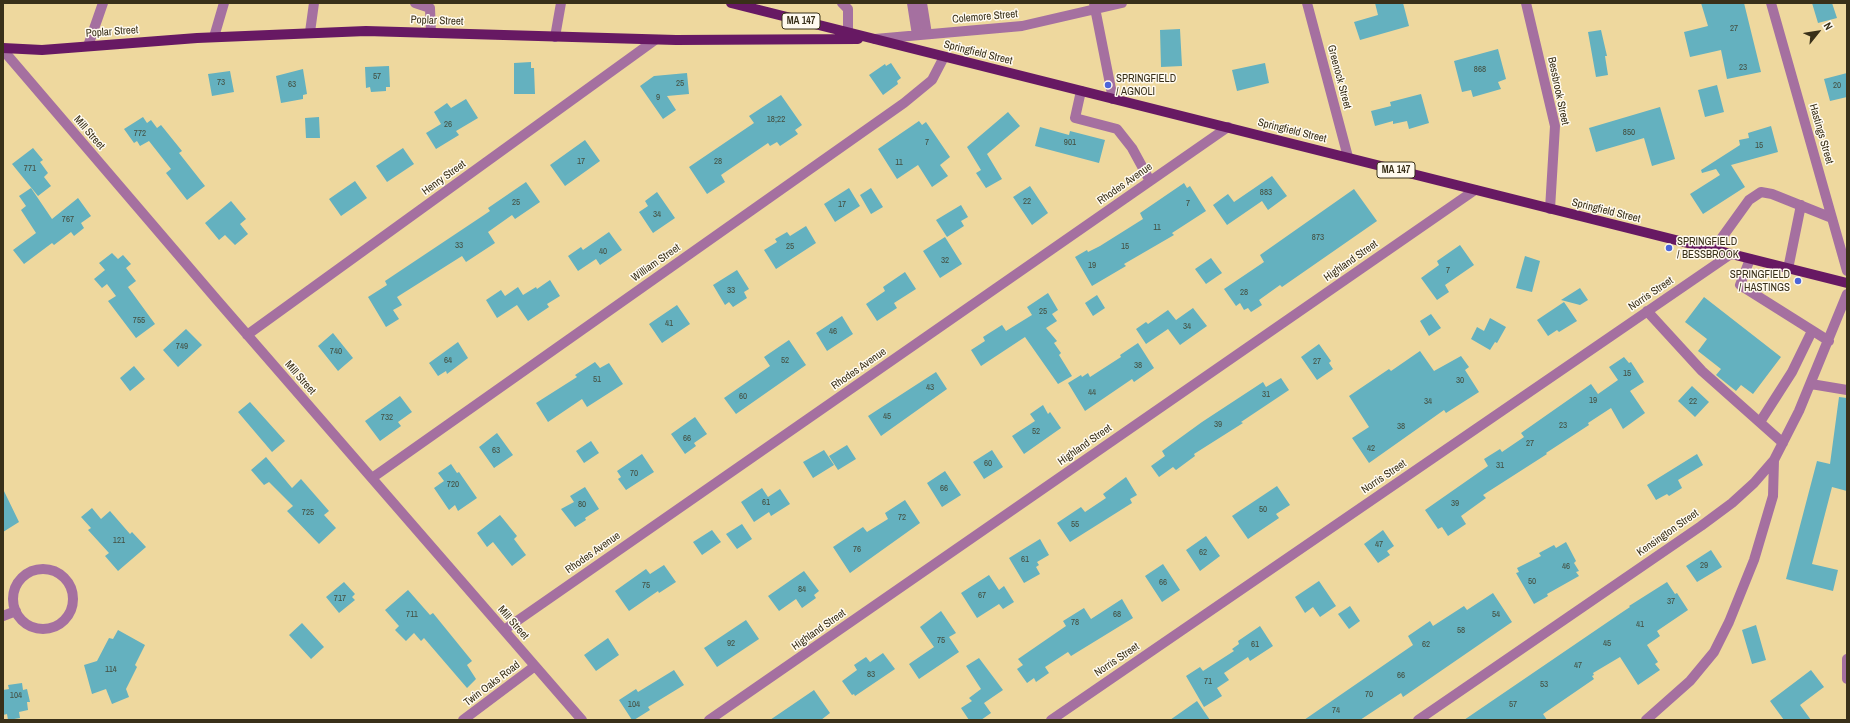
<!DOCTYPE html>
<style>
body{margin:0}
#map{position:relative;width:1850px;height:723px;overflow:hidden;background:#eed89e;font-family:"Archivo Narrow",sans-serif}
canvas{display:block}
.frame{position:absolute;inset:0;border:4px solid #393019;pointer-events:none}
.north{position:absolute;left:1798px;top:12px;width:40px;height:40px;-webkit-text-stroke:3px #fffaef;paint-order:stroke;rotate:60deg;font-size:11px;font-weight:700;line-height:16px;text-align:center;color:#393019}
.north::after{content:'';display:block;margin:auto;width:14px;height:18px;background:#393019;clip-path:polygon(50% 0,100% 100%,50% 72%,0 100%)}
</style>
<div id="map">
<canvas width="1850" height="723"></canvas>
<div class="frame"></div>
<div class="north">N</div>
</div>
<script>
const ctx = document.querySelector('canvas').getContext('2d');
ctx.lineJoin = 'round';
function fillPath(path, color) { ctx.fillStyle = color; ctx.fill(path, 'evenodd'); }
const poly = rows => new Path2D(rows.map(r => 'M' + r).join(''));
function trace(path, color, width, dash) { ctx.strokeStyle = color; ctx.lineWidth = width; ctx.lineCap = dash ? 'butt' : 'round'; ctx.setLineDash(dash || []); ctx.stroke(path); }
function drawText(font, color, halo, rows, align = 'center') {
  ctx.font = font + ' "Archivo Narrow",sans-serif'; ctx.lineWidth = 3; ctx.setLineDash([]); ctx.textBaseline = 'middle'; ctx.strokeStyle = halo; ctx.fillStyle = color; for (const [text, x, y, turn = 0] of rows) {
    ctx.save(); ctx.translate(x, y); ctx.rotate((+turn || 0) * Math.PI / 180); ctx.textAlign = isNaN(turn) ? turn : align; if (halo) ctx.strokeText(text, 0, 0); ctx.fillText(text, 0, 0); ctx.restore();
  }
}
const building = poly([
 [1375,3,1403,3,1409,26,1360,40,1354,22,1378,15],
 [1701,3,1744,3,1761,72,1727,79,1721,50,1690,57,1684,32,1708,26],
 [1812,3,1832,3,1837,18,1818,23],
 [1180,29,1182,66,1161,67,1160,30],
 [1601,30,1607,56,1605,56,1608,75,1596,77,1588,32],
 [1498,49,1506,79,1498,82,1501,89,1473,97,1471,90,1462,92,1454,61],
 [531,62,531,68,534,68,535,94,514,94,514,63],
 [891,63,901,78,897,81,898,84,883,95,869,75,885,64,886,66],
 [1265,63,1269,83,1237,91,1232,70],
 [389,66,390,87,386,87,386,91,371,92,370,87,366,88,365,67],
 [303,69,307,94,303,95,303,99,281,103,276,76],
 [230,71,234,92,212,96,208,74],
 [687,73,689,94,667,96,676,110,663,119,640,86,654,76],
 [1847,73,1847,97,1830,101,1824,79],
 [1717,85,1724,112,1705,117,1698,90],
 [1421,94,1429,123,1409,129,1407,121,1393,124,1393,121,1375,126,1371,111,1391,106,1390,102],
 [781,95,802,125,795,130,798,134,780,146,777,142,770,146,768,143,721,175,725,182,707,194,689,167,754,123,749,116],
 [466,99,478,118,456,131,459,135,436,149,426,133,441,124,434,112,447,103,451,108],
 [1660,107,1675,159,1652,166,1644,138,1596,152,1589,128],
 [1008,112,1020,126,987,154,1002,179,986,188,976,173,981,170,967,147],
 [143,117,147,123,151,120,157,128,161,125,182,151,179,153,205,186,187,200,166,173,171,169,149,141,140,146,137,141,134,143,124,129],
 [319,117,320,138,306,138,305,118],
 [919,121,922,125,926,122,950,157,940,165,948,176,932,187,918,165,897,179,878,149],
 [1771,126,1778,152,1731,165,1745,187,1703,214,1690,194,1720,175,1716,169,1702,173,1701,170,1740,145,1739,140,1749,138,1748,133],
 [1040,127,1069,135,1070,131,1105,140,1099,163,1035,146],
 [585,140,600,161,565,186,550,165],
 [33,148,43,160,40,162,48,173,44,177,51,186,38,196,12,164],
 [403,148,414,164,387,182,376,166],
 [1272,176,1287,196,1268,210,1262,201,1227,225,1213,205,1228,194,1234,202],
 [355,181,367,198,341,216,329,199],
 [526,182,540,202,515,219,512,215,488,232,495,243,466,262,462,256,397,297,402,305,393,310,399,319,386,327,368,297,387,285,385,281,490,211,488,208],
 [1184,183,1187,188,1190,186,1206,211,1172,233,1174,235,1124,264,1126,266,1092,286,1075,257,1087,250,1088,252,1100,246,1143,219,1140,213],
 [1030,186,1048,213,1032,225,1013,197],
 [31,188,52,219,78,198,91,216,81,223,84,228,74,236,71,232,54,245,52,243,24,264,13,250,36,233,21,210,26,206,19,196],
 [849,188,860,206,835,222,824,204],
 [871,188,883,207,871,214,860,195],
 [1354,189,1377,221,1282,287,1280,285,1259,300,1262,305,1251,312,1248,308,1244,310,1240,303,1236,306,1224,289,1264,262,1260,255],
 [657,192,675,218,653,233,639,212,648,206,645,201],
 [231,201,246,219,240,224,248,234,235,245,225,235,219,240,205,223],
 [961,205,968,217,961,221,964,226,947,237,936,220],
 [806,226,816,243,776,269,764,250,777,242,775,239,787,232,790,236],
 [609,232,622,250,600,265,596,259,578,271,568,256,581,247,583,250],
 [945,237,962,264,940,278,923,251],
 [1460,245,1474,265,1445,285,1449,292,1437,300,1421,278,1439,265,1437,261],
 [112,253,118,259,123,255,131,264,126,268,136,281,128,287,155,324,136,338,108,301,116,296,107,284,102,288,94,279,105,270,99,263],
 [1525,256,1540,261,1532,292,1516,288],
 [1211,258,1222,273,1206,284,1195,269],
 [737,270,749,289,744,292,747,298,733,307,729,302,725,305,713,285],
 [905,272,916,289,894,303,897,308,877,321,866,304,885,291,883,287],
 [550,280,560,296,547,304,549,307,528,321,517,305,497,318,486,300,501,290,505,296,518,287,523,295,536,287,537,289],
 [1580,288,1588,300,1580,305,1561,300],
 [1048,293,1058,310,1052,314,1057,321,1046,328,1057,341,1054,343,1061,353,1059,355,1072,376,1058,384,1025,337,981,366,971,350,985,341,983,337,1002,325,1006,331,1032,315,1027,307],
 [1097,295,1105,308,1093,316,1085,303],
 [1704,297,1781,357,1753,394,1741,385,1736,391,1716,375,1721,369,1698,351,1707,339,1685,322],
 [1564,302,1577,321,1559,332,1557,330,1548,336,1537,320],
 [677,305,690,324,662,343,649,324],
 [1193,308,1207,326,1180,345,1168,329,1146,344,1136,329,1146,322,1148,324,1168,310,1176,320],
 [1431,314,1441,328,1429,336,1420,321],
 [842,316,853,334,827,351,816,333],
 [1490,318,1506,327,1497,343,1495,342,1490,350,1471,339,1477,327,1484,331],
 [186,329,202,345,178,367,163,350],
 [333,333,353,358,338,371,318,346],
 [789,340,806,365,736,414,724,398,770,366,764,357],
 [458,342,468,358,447,374,446,371,438,376,429,363],
 [1138,343,1154,368,1134,382,1132,379,1085,411,1068,383,1081,375,1082,377,1088,373,1090,377,1121,357,1120,355],
 [1319,344,1331,361,1329,363,1333,369,1317,380,1301,357],
 [1420,351,1434,371,1461,356,1469,367,1465,370,1479,392,1446,413,1444,410,1369,463,1352,438,1369,427,1349,396,1389,369,1391,371],
 [1624,357,1629,363,1631,362,1644,382,1630,391,1645,413,1623,429,1611,408,1588,423,1589,425,1546,453,1547,454,1483,495,1486,498,1461,516,1466,524,1448,536,1442,527,1438,529,1425,510,1488,466,1484,459,1500,449,1502,452,1524,437,1521,433,1591,384,1598,394,1618,380,1609,367],
 [595,362,600,368,609,363,623,384,587,407,582,399,548,422,536,403,577,377,575,375],
 [134,366,145,379,130,391,120,378],
 [936,372,947,389,881,436,868,416],
 [1281,378,1289,390,1241,422,1243,423,1194,454,1195,456,1176,470,1173,467,1159,477,1151,466,1165,456,1162,451,1202,422,1263,382,1266,387],
 [1692,386,1709,402,1695,417,1678,401],
 [400,396,412,412,398,422,401,426,380,441,365,421],
 [1839,397,1847,398,1847,491,1832,487,1812,564,1838,570,1833,591,1786,579,1817,461,1830,464],
 [250,402,285,441,272,452,238,412],
 [1043,405,1048,414,1050,412,1061,428,1024,454,1012,436,1035,421,1030,414],
 [695,417,707,434,694,443,696,446,685,454,671,434],
 [497,433,513,455,494,468,479,447],
 [591,441,599,453,584,463,576,451],
 [847,445,856,459,838,470,829,456],
 [824,450,834,465,813,478,803,462],
 [992,450,1003,467,984,479,973,462],
 [642,454,654,472,626,490,618,479,621,477,617,471],
 [1697,454,1703,465,1678,480,1682,488,1669,496,1667,494,1656,500,1647,485],
 [266,457,292,488,301,479,329,511,324,515,336,528,319,544,287,511,293,506,269,482,264,485,251,470],
 [451,464,457,473,459,472,477,498,458,511,455,505,449,510,434,488,444,481,438,473],
 [945,471,961,495,942,507,927,483],
 [1126,477,1137,495,1130,499,1132,503,1070,542,1057,523,1081,507,1085,512,1106,498,1103,494],
 [1277,486,1290,505,1276,514,1279,518,1248,539,1232,516],
 [585,487,599,509,585,518,586,520,575,527,561,509,574,502,570,496],
 [762,488,768,497,780,489,790,504,771,516,769,512,754,522,741,502],
 [3,489,19,522,3,532],
 [905,500,920,523,850,573,833,547,863,527,867,532,888,519,885,513],
 [92,508,101,519,110,511,130,534,132,532,146,547,118,571,105,556,109,553,88,530,91,528,81,517],
 [500,515,517,536,514,539,526,555,512,566,493,542,487,547,477,533],
 [742,524,752,539,737,549,726,534],
 [712,530,721,542,702,555,693,542],
 [1383,530,1394,546,1387,551,1390,555,1378,563,1364,544],
 [1206,536,1220,556,1200,571,1186,550],
 [1040,539,1049,555,1037,562,1039,565,1036,567,1040,574,1024,583,1009,558],
 [1566,542,1576,561,1574,563,1579,571,1576,572,1579,576,1547,594,1548,596,1534,604,1516,573,1519,572,1517,568,1541,556,1539,553,1554,545,1556,548],
 [1711,550,1722,567,1697,582,1686,566],
 [1163,564,1180,590,1162,602,1145,576],
 [664,565,676,582,659,593,658,591,629,611,615,591,646,569,650,574],
 [804,571,819,591,814,595,816,598,802,608,796,599,779,611,768,596],
 [989,575,999,590,1004,586,1014,602,1003,609,999,604,977,618,961,593],
 [1319,581,1336,606,1320,617,1313,607,1305,613,1295,597],
 [344,582,355,594,352,597,355,600,339,613,326,597],
 [1667,582,1675,594,1677,593,1688,610,1657,631,1660,636,1647,645,1658,662,1655,664,1660,670,1638,685,1620,657,1593,673,1594,675,1592,676,1594,679,1543,714,1547,720,1464,720,1621,613,1630,607,1629,606],
 [408,590,430,615,433,613,472,661,467,665,476,679,467,688,424,638,421,641,414,633,406,641,395,630,399,626,385,610],
 [1493,593,1512,622,1403,697,1401,693,1360,720,1304,720,1413,645,1408,636,1430,621,1433,626,1464,606,1467,610],
 [1122,599,1133,618,1071,656,1068,652,1045,667,1049,673,1036,682,1034,678,1027,683,1017,669,1023,665,1018,659,1066,626,1063,621,1084,608,1091,619],
 [1350,606,1360,621,1349,629,1338,614],
 [941,611,956,633,949,637,959,652,919,679,909,664,934,647,920,627],
 [746,620,759,639,717,667,704,648],
 [302,623,324,647,311,659,289,635],
 [1756,625,1766,660,1752,664,1742,630],
 [1260,626,1273,646,1250,661,1248,657,1224,673,1229,680,1217,688,1222,696,1204,707,1186,676,1200,667,1203,671,1234,651,1232,649,1239,644,1238,641],
 [118,630,145,645,135,665,137,667,126,689,129,697,112,704,106,689,92,694,84,665,97,661,109,638,113,639],
 [608,638,619,655,596,671,584,655],
 [883,653,895,669,855,696,854,694,852,695,842,681,857,670,854,665,866,657,870,662],
 [979,658,1003,690,984,703,991,713,981,720,969,720,961,708,972,701,969,698,981,689,966,666],
 [674,670,684,685,648,707,650,710,634,720,632,720,619,700,636,689,638,692],
 [1811,670,1824,687,1800,705,1811,720,1784,720,1770,701],
 [22,683,23,690,27,689,30,702,27,702,28,710,19,712,20,718,8,720,7,714,3,715,3,690,9,689,8,685],
 [814,690,830,713,821,720,770,720],
 [1197,701,1210,720,1170,720]
]);
const minor = poly([
 [415,3,430,8,431,33],
 [842,3,848,9,848,33],
 [912,3,917,35],
 [922,3,927,34],
 [1094,3,1113,99],
 [1307,3,1348,157],
 [1526,3,1555,126,1550,209],
 [1771,3,1847,271],
 [310,32,314,3],
 [214,37,224,3],
 [555,37,561,3],
 [875,39,1022,26,1122,3],
 [88,46,103,3],
 [3,50,217,300,582,720],
 [1081,91,1075,118,1117,129,1132,148,1150,181],
 [1713,250,1749,200,1761,192,1772,194,1832,218],
 [1750,259,1740,285,1829,341],
 [1788,269,1801,205],
 [1647,311,1702,371,1783,443],
 [247,335,655,40],
 [1811,384,1847,390],
 [1760,422,1792,372,1812,331],
 [372,478,904,103,932,80,944,57],
 '13 599a30 30 0 1 1 60 0a30 30 0 1 1-60 0Z',
 [3,616,16,611],
 [504,630,1228,127],
 [1847,659,1847,679],
 [463,720,535,666],
 [709,720,1475,190],
 [1051,720,1731,254],
 [1418,720,1701,526,1732,503,1754,483,1774,460,1799,411,1847,294],
 [1646,720,1690,681,1714,652,1729,622,1754,560,1773,496,1774,460]
]);
const major = poly([
 [731,3,1847,283],
 [3,48,42,50,197,38,366,31,676,40,858,39]
]);
const markers = [
 [1108,85,4,"#4b65d9"],
 [1669,248,4,"#4b65d9"],
 [1798,281,4,"#4b65d9"]
];
const numberNames = [
 ["27",1734,29],
 ["23",1743,68],
 ["868",1480,70],
 ["57",377,77],
 ["73",221,83],
 ["25",680,84],
 ["63",292,85],
 ["20",1837,86],
 ["9",658,98],
 ["18;22",776,120],
 ["26",448,125],
 ["850",1629,133],
 ["772",140,134],
 ["7",927,143],
 ["901",1070,143],
 ["15",1759,146],
 ["17",581,162],
 ["28",718,162],
 ["11",899,163],
 ["771",30,169],
 ["883",1266,193],
 ["22",1027,202],
 ["25",516,203],
 ["7",1188,204],
 ["17",842,205],
 ["34",657,215],
 ["767",68,220],
 ["11",1157,228],
 ["873",1318,238],
 ["33",459,246],
 ["25",790,247],
 ["15",1125,247],
 ["40",603,252],
 ["32",945,261],
 ["19",1092,266],
 ["7",1448,271],
 ["33",731,291],
 ["28",1244,293],
 ["25",1043,312],
 ["755",139,321],
 ["41",669,324],
 ["34",1187,327],
 ["46",833,332],
 ["749",182,347],
 ["740",336,352],
 ["64",448,361],
 ["52",785,361],
 ["27",1317,362],
 ["38",1138,366],
 ["15",1627,374],
 ["51",597,380],
 ["30",1460,381],
 ["43",930,388],
 ["44",1092,393],
 ["31",1266,395],
 ["60",743,397],
 ["19",1593,401],
 ["34",1428,402],
 ["22",1693,402],
 ["45",887,417],
 ["732",387,418],
 ["39",1218,425],
 ["23",1563,426],
 ["38",1401,427],
 ["52",1036,432],
 ["66",687,439],
 ["27",1530,444],
 ["42",1371,449],
 ["63",496,451],
 ["60",988,464],
 ["31",1500,466],
 ["70",634,474],
 ["720",453,485],
 ["66",944,489],
 ["61",766,503],
 ["39",1455,504],
 ["80",582,505],
 ["50",1263,510],
 ["725",308,513],
 ["72",902,518],
 ["55",1075,525],
 ["121",119,541],
 ["47",1379,545],
 ["76",857,550],
 ["62",1203,553],
 ["61",1025,560],
 ["29",1704,566],
 ["46",1566,567],
 ["50",1532,582],
 ["66",1163,583],
 ["75",646,586],
 ["84",802,590],
 ["67",982,596],
 ["717",340,599],
 ["37",1671,602],
 ["711",412,615],
 ["68",1117,615],
 ["54",1496,615],
 ["78",1075,623],
 ["41",1640,625],
 ["58",1461,631],
 ["75",941,641],
 ["92",731,644],
 ["45",1607,644],
 ["61",1255,645],
 ["62",1426,645],
 ["47",1578,666],
 ["114",111,670],
 ["83",871,675],
 ["66",1401,676],
 ["71",1208,682],
 ["53",1544,685],
 ["70",1369,695],
 ["104",16,696],
 ["104",634,705],
 ["57",1513,705],
 ["74",1336,711]
];
const shields = [
 [801,21,38],
 [1396,170,38]
];
const shieldNames = [
 ["MA 147",801,21],
 ["MA 147",1396,170]
];
const streetNames = [
 ["Colemore Street",985,17,-5],
 ["Poplar Street",437,21,2],
 ["Poplar Street",112,32,-4],
 ["Springfield Street",978,53,14],
 ["Greenock Street",1339,77,75],
 ["Bessbrook Street",1558,91,78],
 ["Springfield Street",1292,131,14],
 ["Mill Street",89,133,49],
 ["Hastings Street",1821,134,74],
 ["Henry Street",444,178,-36],
 ["Rhodes Avenue",1125,184,-35],
 ["Springfield Street",1606,211,14],
 ["Highland Street",1351,261,-35],
 ["William Street",656,263,-35],
 ["Norris Street",1651,294,-34],
 ["Rhodes Avenue",859,369,-35],
 ["Mill Street",300,378,49],
 ["Highland Street",1085,445,-35],
 ["Norris Street",1384,477,-34],
 ["Kensington Street",1668,533,-35],
 ["Rhodes Avenue",593,553,-35],
 ["Mill Street",513,623,49],
 ["Highland Street",819,630,-35],
 ["Norris Street",1117,660,-34],
 ["Twin Oaks Road",492,684,-37]
];
const poiNames = [
 ["SPRINGFIELD",1116,79],
 ["/ AGNOLI",1116,92],
 ["SPRINGFIELD",1677,242],
 ["/ BESSBROOK",1677,255],
 ["SPRINGFIELD",1790,275,"right"],
 ["/ HASTINGS",1790,288,"right"]
];
fillPath(building, '#64b1bf');
trace(minor, '#a570a0', 10);
trace(major, '#671963', 10);
for (const [x, y, r, color] of markers) { const dot = new Path2D(); dot.arc(x, y, r, 0, 2 * Math.PI); ctx.fillStyle = color; ctx.fill(dot); trace(dot, '#fffaef', 1.5); }
drawText('9px', '#445042', null, numberNames);
for (const [x, y, w] of shields) { const box = new Path2D(); box.roundRect(x - w / 2, y - 8, w, 16, 3); ctx.fillStyle = '#fffaef'; ctx.fill(box); trace(box, '#393019', 1); }
drawText('bold 10px', '#393019', null, shieldNames);
drawText('11px', '#393019', '#fffaef', streetNames);
drawText('11px', '#393019', '#fffaef', poiNames, 'left');
</script>
